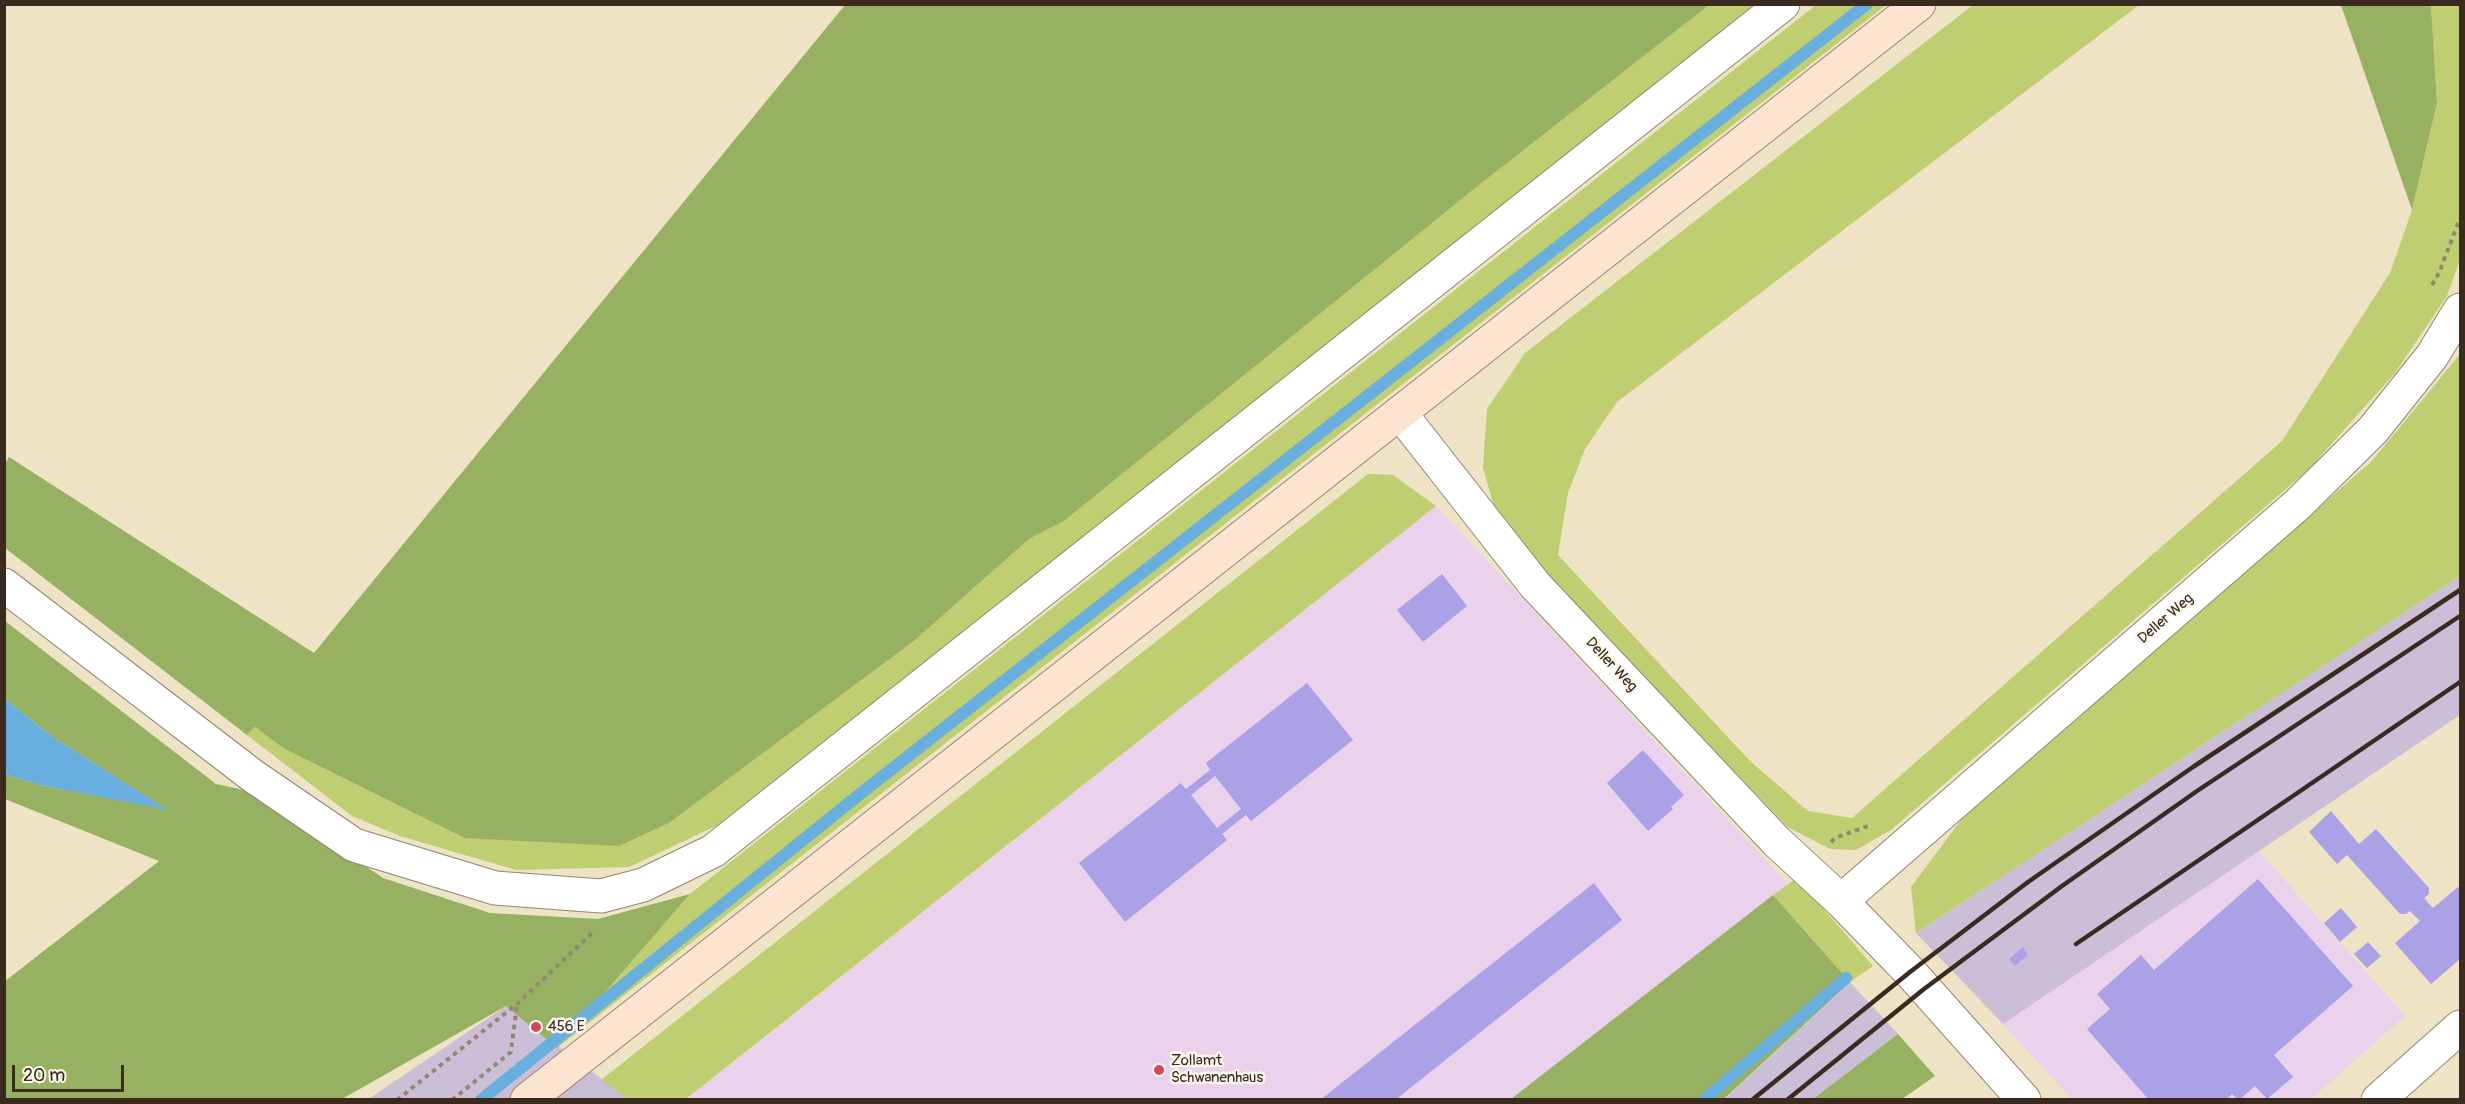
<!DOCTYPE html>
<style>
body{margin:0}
#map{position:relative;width:2465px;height:1104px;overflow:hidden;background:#eee3c4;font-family:Pangolin,sans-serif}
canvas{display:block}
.frame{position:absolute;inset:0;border:6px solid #3b2a1e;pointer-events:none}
.scale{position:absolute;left:12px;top:1065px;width:112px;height:27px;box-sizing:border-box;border:3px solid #3b2a1e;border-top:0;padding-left:8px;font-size:18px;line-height:21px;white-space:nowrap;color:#3b2a1e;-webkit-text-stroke:4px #fbf7ec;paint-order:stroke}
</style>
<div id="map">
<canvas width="2465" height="1104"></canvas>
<div class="frame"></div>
<div class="scale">20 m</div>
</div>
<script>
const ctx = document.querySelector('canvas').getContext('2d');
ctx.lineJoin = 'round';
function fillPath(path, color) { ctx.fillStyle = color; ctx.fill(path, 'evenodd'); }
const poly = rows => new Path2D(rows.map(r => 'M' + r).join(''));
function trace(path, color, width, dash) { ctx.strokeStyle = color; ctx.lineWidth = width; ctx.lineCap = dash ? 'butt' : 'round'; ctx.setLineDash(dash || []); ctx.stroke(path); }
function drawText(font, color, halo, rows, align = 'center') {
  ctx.font = font + ' Pangolin,sans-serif'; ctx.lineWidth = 5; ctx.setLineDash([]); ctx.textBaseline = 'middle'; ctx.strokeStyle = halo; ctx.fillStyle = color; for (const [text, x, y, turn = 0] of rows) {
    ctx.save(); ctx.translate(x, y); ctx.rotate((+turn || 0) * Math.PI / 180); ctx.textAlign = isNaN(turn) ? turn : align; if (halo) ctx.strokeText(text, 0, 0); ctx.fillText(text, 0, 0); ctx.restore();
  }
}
const built = poly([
 [1436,506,1788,884,1511,1099,686,1100],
 [2258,850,2405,1016,2310,1100,2071,1099,2003,1024]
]);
const industrial = poly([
 [2460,576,2460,715,2003,1024,1916,933],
 [1850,982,1898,1034,1813,1099,1724,1100],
 [506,1006,628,1099,367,1100]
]);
const green = poly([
 [1709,5,1754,5,1498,210,718,825,629,867,516,870,400,836,352,816,247,735,255,727,283,748,618,846,669,823,914,641,1029,539,1064,521,1479,185],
 [1816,5,1886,5,557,1048,690,894],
 [1973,5,2139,5,1617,402,1585,449,1568,493,1558,555,1751,762,1808,811,1852,818,2282,441,2390,273,2412,210,2437,103,2431,5,2460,5,2460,260,2447,296,2395,373,2309,469,1891,830,1856,850,1830,849,1788,827,1526,555,1496,513,1483,468,1487,409,1525,353],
 [2460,354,2460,576,1916,933,1911,887,1961,820,2372,461],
 [1368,474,1393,475,1436,506,686,1099,628,1099,601,1080],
 [1797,878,1873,966,1850,982,1773,895]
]);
const forest = poly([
 [845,5,1709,5,1479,185,1064,521,1029,539,914,641,669,823,619,846,465,838,283,748,255,727,247,735,5,548,5,464,9,457,314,653],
 [2341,5,2431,5,2437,103,2412,210],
 [5,621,216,784,258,793,383,878,490,913,598,919,690,894,557,1048,506,1006,342,1099,5,1099,4,982,159,861,5,799,5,774,40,785,166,809,57,740,5,699],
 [1773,895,1850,982,1724,1099,1511,1099],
 [1898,1034,1935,1076,1902,1099,1813,1099]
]);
const water = poly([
 [5,699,57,740,168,810,40,785,5,774]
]);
const stream = poly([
 [481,1100,860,794,1867,4],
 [1704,1100,1846,978]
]);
const building = poly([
 [1442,574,1467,606,1423,642,1397,610],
 [1307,683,1353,740,1251,821,1246,815,1222,834,1227,840,1125,922,1079,863,1181,783,1186,789,1210,770,1206,763],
 [1215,776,1241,809,1217,828,1191,795],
 [1643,750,1684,795,1671,807,1673,809,1648,831,1607,783],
 [2331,811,2359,844,2376,829,2429,888,2429,894,2424,898,2433,908,2458,887,2460,889,2460,959,2431,984,2395,943,2420,921,2410,911,2406,914,2400,914,2347,855,2337,864,2309,832],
 [2258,879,2353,986,2274,1055,2293,1077,2267,1099,2255,1086,2239,1100,2232,1094,2226,1100,2149,1100,2087,1029,2110,1009,2097,994,2141,955,2154,970],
 [1594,883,1622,920,1395,1100,1320,1100],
 [2341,908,2357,927,2340,942,2324,923],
 [2368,942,2381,956,2367,968,2354,954],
 [2023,947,2028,955,2015,966,2009,959]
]);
const path = poly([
 [2432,285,2439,273,2460,218],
 [1831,842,1835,838,1871,825],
 [397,1100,517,1004,592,933],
 [452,1100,511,1052,517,1005]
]);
const street = poly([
 [1400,413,1535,585,1777,842,1841,901,1910,972,2024,1100],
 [4,585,253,776,354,845,495,888,601,896,643,885,713,851,1783,4],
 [1841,901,2297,505,2373,430,2432,356,2460,310],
 [2378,1100,2460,1027]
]);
const secondary = poly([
 [527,1100,1919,4]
]);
const rail = poly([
 [2076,944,2460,682],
 [1752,1100,1910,972,2028,882,2193,767,2460,590],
 [1787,1100,1924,989,2062,886,2197,791,2460,616]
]);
const markers = [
 [536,1027,6,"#d1495b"],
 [1159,1070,6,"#d1495b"]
];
const streetNames = [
 ["Deller Weg",2166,619,-41],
 ["Deller Weg",1611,665,47]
];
const poiNames = [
 ["456 E",548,1027],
 ["Zollamt",1171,1061],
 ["Schwanenhaus",1171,1078]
];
fillPath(built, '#ead1ec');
fillPath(industrial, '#cabfd6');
fillPath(green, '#bece70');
fillPath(forest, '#96b162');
fillPath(water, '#68aede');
trace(stream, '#68aede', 12);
fillPath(building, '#aba1e6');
trace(street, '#948671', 35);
trace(secondary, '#948671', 35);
trace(path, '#948671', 4, [4.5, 4.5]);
trace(street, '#fff', 33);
trace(secondary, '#fde4d0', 33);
trace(rail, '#3b2a1e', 4.5);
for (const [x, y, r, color] of markers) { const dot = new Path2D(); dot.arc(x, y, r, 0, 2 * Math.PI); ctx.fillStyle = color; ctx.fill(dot); trace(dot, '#fbf7ec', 2); }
drawText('15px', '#3b2a1e', '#fbf7ec', streetNames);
drawText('15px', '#3b2a1e', '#fbf7ec', poiNames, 'left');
</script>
